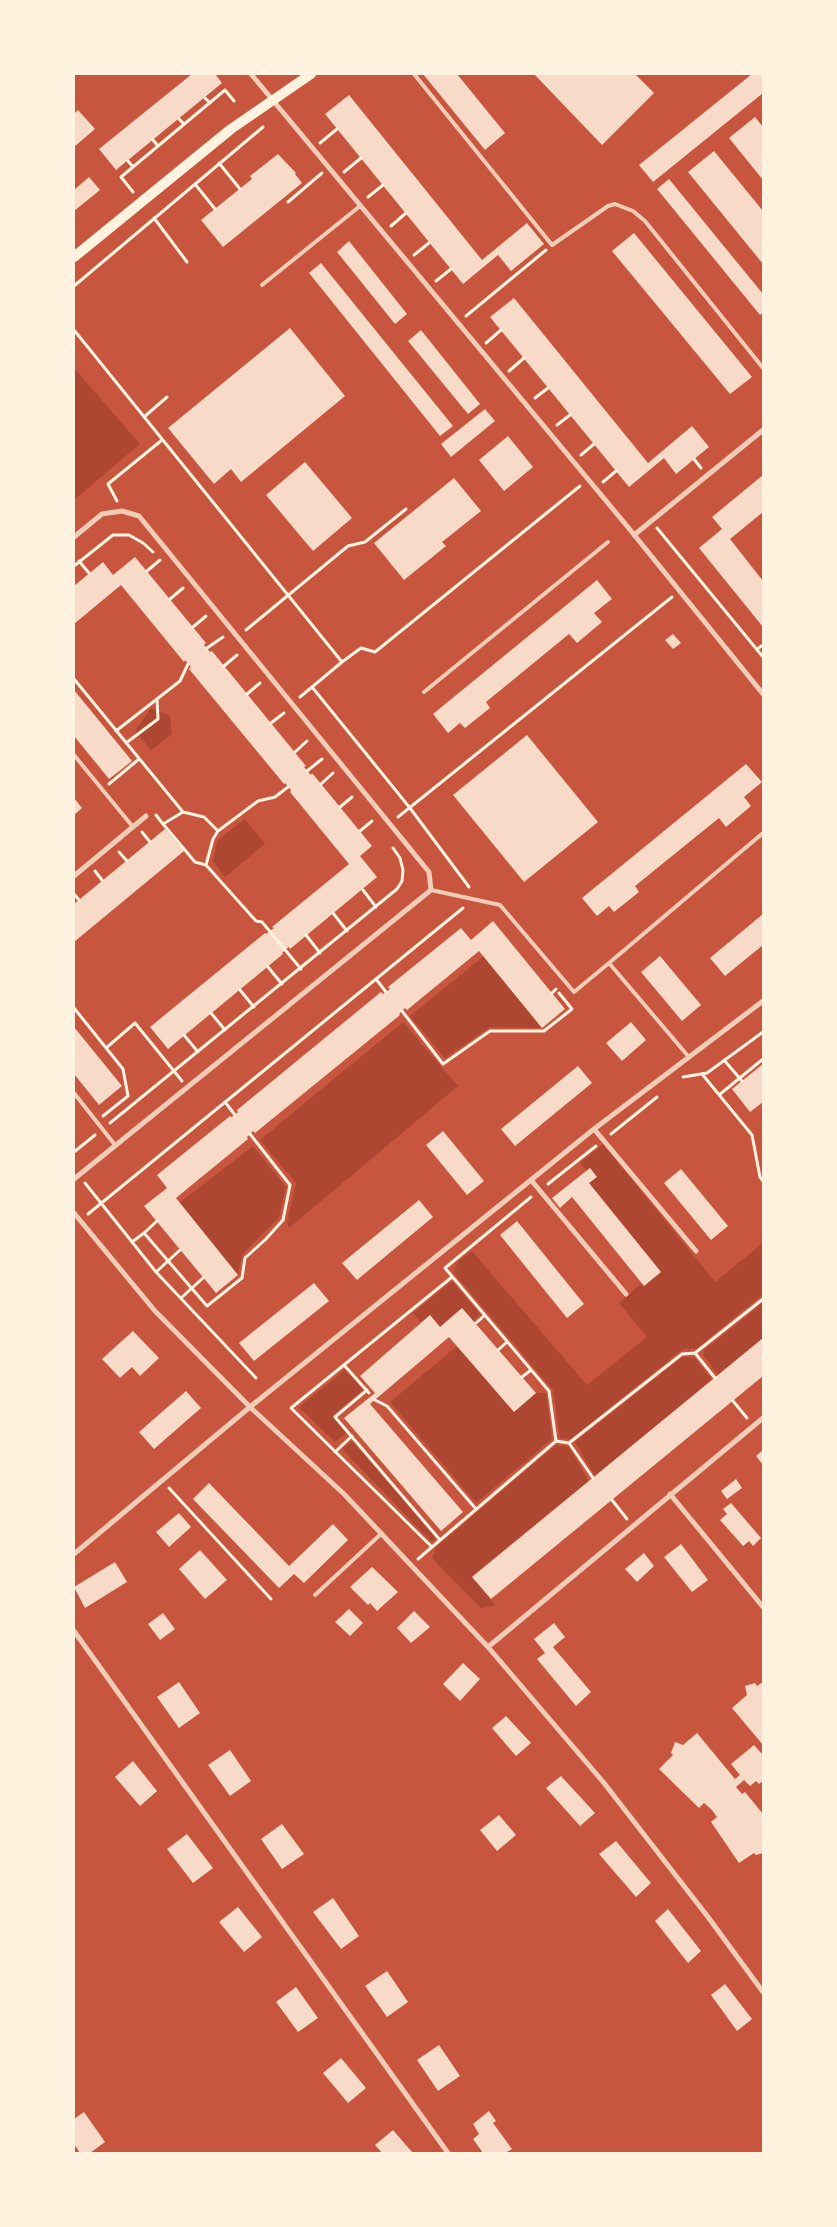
<!DOCTYPE html>
<style>
body{margin:0}
#map{position:relative;width:837px;height:2227px;overflow:hidden;background:#c8553d;font-family:Merriweather,serif}
canvas{display:block}
.frame{position:absolute;inset:0;border:75px solid #fff3e0;pointer-events:none}
</style>
<div id="map">
<canvas width="837" height="2227"></canvas>
<div class="frame"></div>
</div>
<script>
const ctx = document.querySelector('canvas').getContext('2d');
ctx.lineJoin = 'round';
function fillPath(path, color) { ctx.fillStyle = color; ctx.fill(path, 'evenodd'); }
const poly = rows => new Path2D(rows.map(r => 'M' + r).join(''));
function trace(path, color, width, dash) { ctx.strokeStyle = color; ctx.lineWidth = width; ctx.lineCap = dash ? 'butt' : 'round'; ctx.setLineDash(dash || []); ctx.stroke(path); }
const green = poly([
 [74,368,140,444,74,500],
 [151,708,170,716,172,734,151,750,135,731],
 [245,819,265,844,225,877,213,861,217,841],
 [484,956,542,1028,490,1027,445,1058,410,1016],
 [403,1022,458,1086,289,1228,287,1222,296,1183,260,1140],
 [603,1144,715,1282,763,1243,763,1294,696,1349,683,1349,571,1439,560,1438,553,1390,454,1273,458,1261,472,1251,587,1385,647,1337,619,1303,642,1283,644,1285,661,1272,589,1183,597,1177,590,1168,586,1170,580,1163],
 [253,1146,286,1187,279,1217,242,1255,238,1275,179,1203],
 [452,1281,480,1314,473,1321,462,1308,440,1327,430,1315,421,1323,413,1313],
 [763,1303,763,1338,718,1375,703,1355,704,1350],
 [457,1346,513,1411,536,1393,546,1393,552,1439,476,1503,390,1402],
 [682,1357,694,1357,712,1380,595,1476,575,1442],
 [345,1370,363,1390,332,1416,346,1433,335,1442,299,1407],
 [352,1441,436,1538,432,1542,342,1449],
 [556,1445,569,1447,589,1481,472,1576,495,1605,481,1608,432,1558,435,1553,435,1548]
]);
const building = poly([
 [192,74,215,74,222,83,116,170,99,149],
 [423,74,457,74,505,133,485,150],
 [534,74,635,74,654,93,602,145],
 [752,74,763,74,763,93,653,182,639,165],
 [349,95,482,260,527,223,544,244,511,271,498,255,463,284,325,114],
 [78,110,95,129,74,147,74,114],
 [755,117,763,127,763,180,729,138],
 [714,151,763,211,763,264,688,172],
 [278,154,296,173,295,174,302,183,223,247,201,220,252,179,250,176],
 [89,177,100,190,74,211,74,190],
 [669,179,763,294,763,312,760,315,657,189],
 [634,233,752,377,730,394,612,251],
 [349,241,407,314,395,324,337,252],
 [321,263,453,426,440,436,309,273],
 [514,298,648,463,692,426,709,447,676,474,664,458,629,487,490,317],
 [290,328,345,396,241,482,231,469,214,484,168,428],
 [421,330,480,404,468,414,408,341],
 [485,409,495,421,451,457,441,444],
 [508,436,533,467,504,491,479,460],
 [305,462,352,518,313,551,266,495],
 [763,475,763,512,730,539,763,581,763,627,699,548,722,529,712,517],
 [454,478,481,511,442,542,446,546,404,580,374,543],
 [135,557,206,643,204,645,207,648,210,652,212,651,306,766,304,767,311,775,312,773,372,846,360,856,377,877,290,949,289,947,285,950,282,953,283,954,168,1049,150,1027,265,933,266,934,274,928,272,927,349,864,290,792,291,790,285,783,284,784,189,669,191,667,185,660,184,662,121,585,74,624,74,586,103,562,113,575],
 [597,580,612,599,594,613,602,622,577,643,569,634,486,702,490,708,465,728,460,723,448,733,433,714],
 [673,634,681,643,673,649,665,640],
 [74,690,132,761,109,779,74,736],
 [527,735,598,822,524,882,453,795],
 [746,764,762,782,744,797,751,806,726,827,719,818,635,886,639,892,614,912,609,906,597,916,582,898],
 [74,798,82,808,74,815],
 [165,829,184,851,74,942,74,904],
 [763,914,763,945,725,976,710,958],
 [493,921,565,1009,542,1028,479,951,407,1010,405,1008,399,1014,400,1015,255,1133,253,1131,247,1137,248,1139,176,1198,238,1275,216,1293,144,1206,167,1188,157,1175,230,1116,231,1117,235,1115,238,1112,237,1110,381,992,383,994,390,989,388,987,461,928,471,940],
 [660,956,701,1005,682,1021,641,972],
 [631,1022,646,1040,622,1061,606,1043],
 [74,1027,122,1086,99,1105,74,1074],
 [763,1064,763,1102,750,1112,732,1089],
 [578,1066,592,1083,515,1146,501,1129],
 [443,1131,484,1181,467,1195,426,1145],
 [590,1168,597,1177,589,1183,661,1272,644,1286,572,1197,560,1208,552,1198],
 [681,1169,728,1226,711,1240,664,1183],
 [419,1200,433,1217,357,1280,342,1263],
 [517,1221,584,1304,567,1318,500,1235],
 [314,1283,329,1301,254,1361,239,1343],
 [462,1308,536,1393,514,1412,449,1337,370,1404,463,1512,441,1531,344,1418,375,1393,360,1376,430,1315,440,1327],
 [133,1331,159,1358,140,1376,132,1367,120,1378,102,1359],
 [763,1338,763,1376,491,1599,472,1577],
 [186,1391,201,1408,154,1449,139,1432],
 [763,1450,763,1465,756,1456],
 [736,1479,742,1488,727,1499,721,1491],
 [209,1483,289,1566,333,1524,348,1540,304,1583,294,1574,279,1588,193,1499],
 [731,1503,761,1538,753,1546,749,1541,743,1546,720,1520,727,1514,723,1509],
 [179,1513,191,1527,169,1547,156,1532],
 [681,1544,708,1580,692,1592,664,1557],
 [200,1550,227,1580,205,1599,179,1569],
 [644,1553,654,1566,637,1582,625,1569],
 [115,1562,127,1582,85,1608,74,1587],
 [372,1567,398,1592,377,1611,370,1603,368,1605,350,1587],
 [349,1609,363,1623,350,1636,335,1622],
 [414,1611,430,1627,411,1643,397,1628],
 [163,1613,175,1629,160,1640,148,1624],
 [554,1623,565,1637,553,1647,591,1692,576,1706,537,1659,545,1653,534,1639],
 [463,1663,480,1679,460,1701,443,1684],
 [179,1682,200,1713,179,1728,157,1697],
 [763,1682,763,1745,732,1708,747,1695,745,1686,755,1683,757,1686],
 [506,1716,531,1743,516,1756,492,1728],
 [697,1733,735,1779,740,1775,731,1764,754,1745,763,1755,763,1781,759,1784,756,1781,750,1786,744,1780,736,1787,742,1794,745,1792,763,1814,763,1853,756,1855,754,1853,739,1863,711,1822,717,1817,712,1810,704,1803,699,1808,659,1769,673,1755,671,1753,675,1742,683,1745],
 [230,1750,251,1781,230,1796,208,1765],
 [133,1761,157,1791,140,1806,115,1777],
 [561,1776,595,1813,580,1826,546,1788],
 [499,1815,516,1835,497,1851,480,1830],
 [282,1824,304,1854,282,1869,261,1839],
 [187,1834,213,1868,193,1883,167,1849],
 [616,1841,651,1883,636,1897,599,1854],
 [333,1898,359,1936,341,1949,313,1912],
 [238,1907,262,1937,244,1952,219,1922],
 [668,1909,701,1951,688,1963,655,1921],
 [387,1971,408,2002,387,2017,365,1986],
 [725,1984,752,2019,737,2031,711,1995],
 [296,1987,318,2018,298,2032,276,2002],
 [439,2045,460,2076,438,2091,417,2060],
 [341,2058,366,2088,348,2103,323,2073],
 [489,2111,496,2121,493,2123,512,2149,505,2153,483,2153,473,2139,479,2134,473,2124],
 [84,2112,105,2142,90,2153,80,2153,74,2144,74,2119],
 [393,2130,405,2144,413,2153,382,2153,375,2145]
]);
const path = poly([
 [205,98,210,103],
 [179,119,184,124],
 [153,140,158,146],
 [320,143,337,129],
 [128,161,133,167],
 [219,163,240,189],
 [344,172,361,158],
 [195,184,215,209],
 [133,192,121,177,225,90,234,101],
 [368,197,383,185],
 [288,202,322,173],
 [154,218,187,262],
 [391,226,406,213],
 [414,255,429,243],
 [436,281,451,269],
 [74,286,263,127],
 [466,316,546,250],
 [74,330,342,662,300,697],
 [486,343,501,330],
 [509,371,524,358],
 [535,398,548,388],
 [144,417,167,397],
 [557,425,570,415],
 [581,455,594,444],
 [694,459,701,468],
 [603,482,616,471],
 [117,501,108,484,162,440],
 [657,528,763,657],
 [79,561,89,573],
 [74,566,113,535,129,535,143,543,153,552],
 [147,571,160,560],
 [170,599,183,588],
 [193,627,206,616],
 [246,630,348,546,365,542,406,509],
 [207,648,223,637],
 [757,649,763,645],
 [342,662,361,648,375,652,580,486],
 [224,666,237,655],
 [74,679,183,812,204,817,218,831],
 [312,687,410,808,469,887],
 [247,694,260,683],
 [271,723,284,713],
 [116,731,180,681,188,664],
 [126,743,158,719,157,699],
 [295,752,307,741],
 [307,771,322,759],
 [109,784,139,759],
 [321,784,333,773],
 [288,787,275,797,258,801,218,831,213,839,206,865,256,921,262,922,301,969],
 [340,807,352,797],
 [156,815,163,824,183,812],
 [398,817,672,597],
 [163,824,195,862,206,865],
 [360,831,372,821],
 [142,832,150,842],
 [119,852,127,861],
 [95,871,102,880],
 [363,890,376,907],
 [74,894,79,900],
 [333,913,347,931],
 [306,935,320,953],
 [268,967,282,984],
 [376,979,386,992],
 [240,990,254,1007],
 [552,993,556,989],
 [74,1008,123,1069,128,1096,103,1116],
 [402,1011,443,1064,490,1031,544,1031,572,1009,559,993],
 [211,1013,225,1030],
 [184,1035,198,1052],
 [106,1048,135,1023,182,1081],
 [724,1060,742,1081],
 [702,1074,752,1135,760,1177,763,1181],
 [683,1077,707,1073,763,1032],
 [719,1095,763,1059],
 [225,1102,235,1115],
 [110,1123,397,889,402,881,403,870,400,858,393,848],
 [611,1134,657,1097],
 [74,1152,95,1135],
 [85,1183,156,1272,256,1378],
 [548,1184,596,1146],
 [531,1197,445,1268,549,1391,556,1441],
 [88,1214,463,908],
 [144,1233,157,1221],
 [132,1242,144,1233,207,1306,242,1278,245,1258,266,1239,283,1220,290,1185,250,1134],
 [156,1272,180,1250],
 [181,1298,203,1278],
 [476,1323,485,1315],
 [498,1350,507,1342],
 [695,1353,715,1378],
 [344,1365,369,1393],
 [522,1377,531,1370],
 [367,1390,335,1417,440,1540],
 [375,1400,387,1406,476,1509],
 [733,1401,747,1418],
 [569,1443,593,1478],
 [335,1452,352,1436],
 [169,1488,271,1599],
 [612,1500,627,1519],
 [432,1547,291,1408,452,1277],
 [418,1559,556,1441,569,1443,682,1354,695,1353,763,1299]
]);
const service = poly([
 [414,74,552,245,608,206,615,204,633,211,645,221,763,368],
 [262,285,360,206],
 [424,692,608,542],
 [74,755,133,827],
 [431,890,500,905,574,992,609,963,688,1056],
 [609,963,763,833],
 [74,1093,115,1145],
 [315,1595,382,1533]
]);
const minor = poly([
 [251,74,627,526,763,694],
 [634,535,763,430],
 [74,537,102,514,122,511,139,516,429,872,431,890,74,1179],
 [74,876,146,816],
 [594,1129,696,1251],
 [531,1180,626,1294],
 [74,1213,155,1311,250,1407,344,1494,488,1647,604,1783,708,1917,763,1992],
 [670,1494,763,1607],
 [74,1554,250,1407,594,1129,763,1001],
 [74,1631,448,2153],
 [488,1647,763,1418]
]);
const secondary = poly([
 [74,257,231,129,311,74]
]);
fillPath(green, '#ae4732');
fillPath(building, '#f7dbc8');
trace(path, '#fff3e0', 3);
trace(service, '#f1ccb7', 4);
trace(minor, '#f1ccb7', 5);
trace(secondary, '#fff3e0', 10);
</script>
